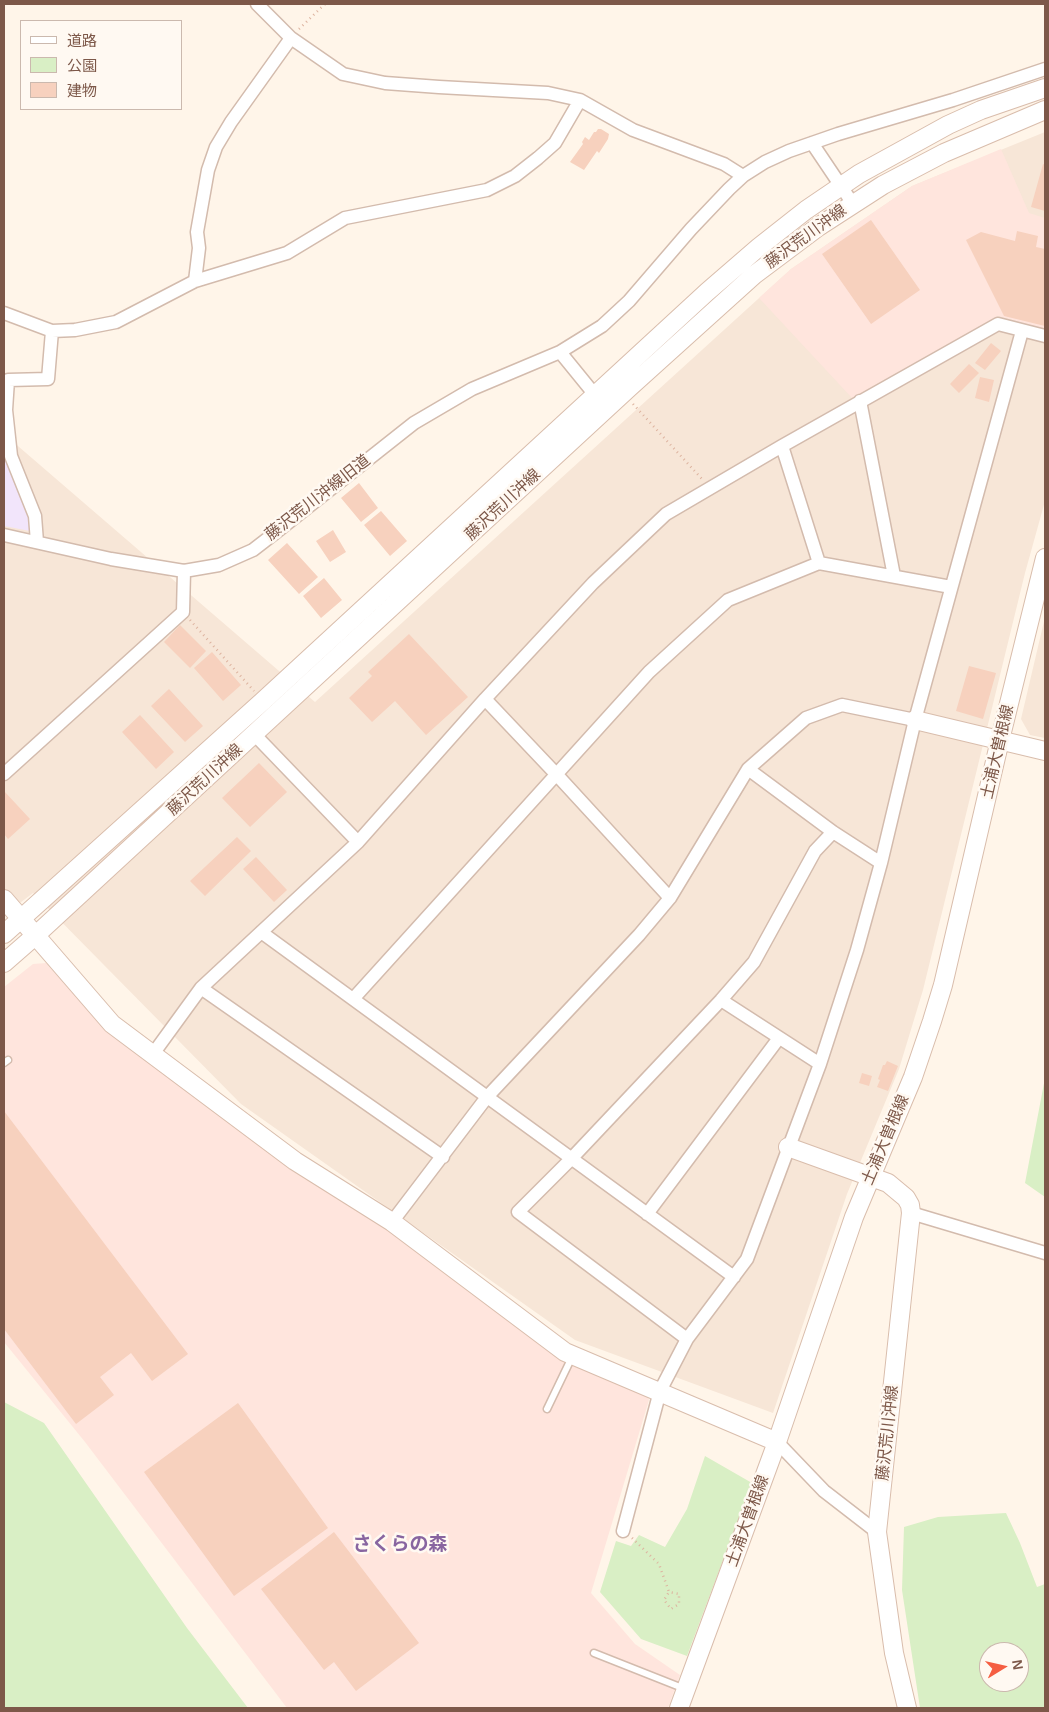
<!DOCTYPE html>
<meta charset="utf-8">
<style>
body{margin:0}
#map{position:relative;width:1049px;height:1712px;overflow:hidden;background:#fff5e9;font-family:Helvetica,"Noto Sans JP",sans-serif}
canvas{display:block}
.frame{position:absolute;inset:0;border:5px solid #7d5849;pointer-events:none}
.legend{position:absolute;left:20px;top:20px;width:162px;height:90px;box-sizing:border-box;background:#fff9f2;border:1px solid #cbb9ae;margin:0;padding:6px 9px;list-style:none;font-size:15px;color:#7d5849}
.legend li{display:flex;align-items:center;gap:10px;height:25px}
.legend b{width:25px;border:1px solid #cbb9ae}
.north{position:absolute;left:979px;top:1642px;width:50px;height:50px;box-sizing:border-box;background:#fff9f2;border:1px solid #cbb9ae;border-radius:50%;rotate:81deg;font-size:14px;font-weight:700;line-height:20px;text-align:center;color:#7d5849}
.north::after{content:'';display:block;margin:auto;width:18px;height:22px;background:#f55e42;clip-path:polygon(50% 0,100% 100%,50% 72%,0 100%)}
</style>
<div id="map">
<canvas width="1049" height="1712"></canvas>
<div class="frame"></div>
<ul class="legend">
<li><b style="height:6px;background:#fff"></b>道路</li>
<li><b style="height:14px;background:#d9efc5"></b>公園</li>
<li><b style="height:14px;background:#f7d1be"></b>建物</li>
</ul>
<div class="north">N</div>
</div>
<script>
const ctx = document.querySelector('canvas').getContext('2d');
ctx.lineJoin = 'round';
function fillPath(path, color) { ctx.fillStyle = color; ctx.fill(path, 'evenodd'); }
const poly = rows => new Path2D(rows.map(r => 'M' + r).join(''));
function trace(path, color, width, dash) { ctx.strokeStyle = color; ctx.lineWidth = width; ctx.lineCap = dash ? 'butt' : 'round'; ctx.setLineDash(dash || []); ctx.stroke(path); }
function drawText(font, color, halo, rows, align = 'center') {
  ctx.font = font + ' Helvetica,"Noto Sans JP",sans-serif'; ctx.lineWidth = 5; ctx.setLineDash([]); ctx.textBaseline = 'middle'; ctx.strokeStyle = halo; ctx.fillStyle = color; for (const [text, x, y, turn = 0] of rows) {
    ctx.save(); ctx.translate(x, y); ctx.rotate((+turn || 0) * Math.PI / 180); ctx.textAlign = isNaN(turn) ? turn : align; if (halo) ctx.strokeText(text, 0, 0); ctx.fillText(text, 0, 0); ctx.restore();
  }
}
const residential = poly([
 [1045,132,1045,501,1025,573,923,990,899,1069,847,1194,773,1413,575,1340,241,1104,33,893,4,915,4,434,315,702,791,269,912,186],
 [1045,617,1045,738,1030,735,1021,719]
]);
const commercial = poly([
 [1001,149,1029,213,1045,218,1045,329,998,316,852,398,759,298,791,269,912,186],
 [46,963,104,1028,387,1228,556,1355,647,1394,649,1400,591,1593,635,1644,680,1675,668,1708,287,1708,85,1442,4,1342,4,987,33,964]
]);
const education = poly([
 [4,444,29,512,32,529,30,531,4,526]
]);
const green = poly([
 [1045,1078,1045,1197,1025,1183],
 [4,1402,44,1423,187,1628,248,1708,4,1708],
 [705,1456,752,1483,687,1656,641,1639,600,1592,616,1541,631,1546,639,1535,665,1547,687,1509],
 [1006,1513,1020,1543,1037,1587,1045,1584,1045,1708,920,1708,902,1590,904,1527,938,1517],
 [989,1652,1019,1652,1019,1682,989,1682]
]);
const building = poly([
 [598,129,601,129,609,134,608,139,599,153,597,151,584,170,570,162,583,144,582,142,585,137,589,140,594,132,596,132],
 [1043,164,1045,165,1045,211,1031,207],
 [871,220,920,290,871,324,822,254],
 [1017,231,1038,236,1036,247,1045,249,1045,326,1004,316,966,240,981,232,1015,241],
 [991,343,1001,351,985,370,975,363],
 [969,364,979,373,959,393,950,384],
 [980,377,994,380,989,402,975,398],
 [359,483,378,508,361,522,341,498],
 [381,511,407,541,390,556,364,525],
 [333,530,346,552,330,562,316,541],
 [287,543,318,577,299,594,268,560],
 [324,578,342,600,321,618,303,596],
 [180,625,206,651,190,668,164,642],
 [409,634,468,697,426,735,395,701,372,722,349,698,372,676,368,672],
 [212,652,241,685,223,701,194,668],
 [969,666,996,673,983,719,956,711],
 [169,689,203,726,185,742,151,706],
 [140,715,174,752,156,769,122,732],
 [259,763,287,792,250,827,222,798],
 [4,791,30,819,8,839,4,834],
 [237,837,251,851,205,896,190,881],
 [256,857,287,890,274,902,243,869],
 [887,1061,898,1066,888,1091,877,1087,880,1080,878,1079,883,1065,885,1065],
 [862,1073,872,1076,869,1086,859,1083],
 [4,1111,188,1354,152,1381,131,1353,100,1377,114,1395,76,1424,4,1329],
 [238,1403,328,1528,234,1596,144,1472],
 [334,1532,419,1643,356,1691,334,1662,324,1670,261,1589]
]);
const path = poly([
 [299,29,325,4],
 [633,404,702,479],
 [190,620,254,691],
 [632,1538,659,1564,669,1592,679,1594,679,1604,671,1609,664,1600,669,1592]
]);
const lane = poly([
 [4,1063,8,1060],
 [547,1409,572,1357],
 [594,1653,685,1689]
]);
const street = poly([
 [257,4,291,38,343,74,385,83,439,87,548,93,580,100,633,130,724,164,743,176],
 [812,143,853,204],
 [195,281,199,248,197,232,208,170,216,147,231,122,291,38],
 [4,313,52,331,75,330,116,322,195,281,287,253,345,218,487,190,515,176,538,158,555,143,580,100],
 [560,352,602,326,629,301,691,229,729,189,743,176,765,162,789,151,838,134,953,100,1045,69],
 [860,401,894,576],
 [782,446,819,563],
 [4,535,111,559,184,571,219,565,253,550,275,533,414,423,472,389,560,352,595,395],
 [37,542,35,516,11,456,6,410,8,380,48,379,52,331],
 [485,699,557,775,670,898],
 [254,734,358,842],
 [748,769,833,832,881,863],
 [4,774,183,612,184,571],
 [261,932,734,1277],
 [201,988,443,1157],
 [353,999,649,672,728,600,819,563,951,587],
 [721,1000,820,1064],
 [153,1054,201,988,358,842,485,699,593,583,666,514,782,446,998,324,1045,336],
 [911,1213,1045,1253],
 [647,1214,779,1038],
 [392,1222,487,1097,639,935,670,898,748,769,806,718,842,705,915,720],
 [687,1339,518,1212,571,1159,721,1000,754,962,815,851,833,832],
 [777,1442,824,1491,877,1532],
 [623,1531,660,1391,687,1339,747,1259,820,1064,857,950,881,863,915,720,1022,331]
]);
const secondary = poly([
 [915,720,1045,751],
 [4,899,112,1024,295,1161,392,1222,565,1352,777,1442],
 [4,934,263,701,707,292,759,247,806,210,859,174,948,125,981,110,1045,88],
 [4,963,36,935,630,387,754,275,818,227,883,185,944,153,1045,110],
 [788,1147,888,1183,906,1198,910,1205,911,1213,877,1532,894,1653,907,1708],
 [679,1708,777,1442,854,1217,913,1077,932,1021,943,985,1000,740,1045,558]
]);
const streetNames = [
 ["藤沢荒川沖線",806,237,-36],
 ["藤沢荒川沖線旧道",318,498,-38],
 ["藤沢荒川沖線",503,505,-43],
 ["土浦大曽根線",998,752,-77],
 ["藤沢荒川沖線",205,780,-43],
 ["土浦大曽根線",886,1140,-67],
 ["藤沢荒川沖線",888,1433,-84],
 ["土浦大曽根線",748,1521,-70]
];
const quarterNames = [
 ["さくらの森",400,1545]
];
fillPath(residential, '#f7e6d7');
fillPath(commercial, '#ffe5dd');
fillPath(education, '#f2e5fb');
fillPath(green, '#d9efc5');
fillPath(building, '#f7d1be');
trace(lane, '#d3bbad', 9);
trace(street, '#d3bbad', 15);
trace(secondary, '#d9bdac', 20);
trace(path, '#ddb39f', 2.5, [1, 4]);
trace(lane, '#fff', 6);
trace(street, '#fff', 12);
trace(secondary, '#fff', 18);
drawText('16px', '#7d5849', '#fff9f2', streetNames);
drawText('bold 19px', '#8865a0', '#fff9f2', quarterNames);
</script>
